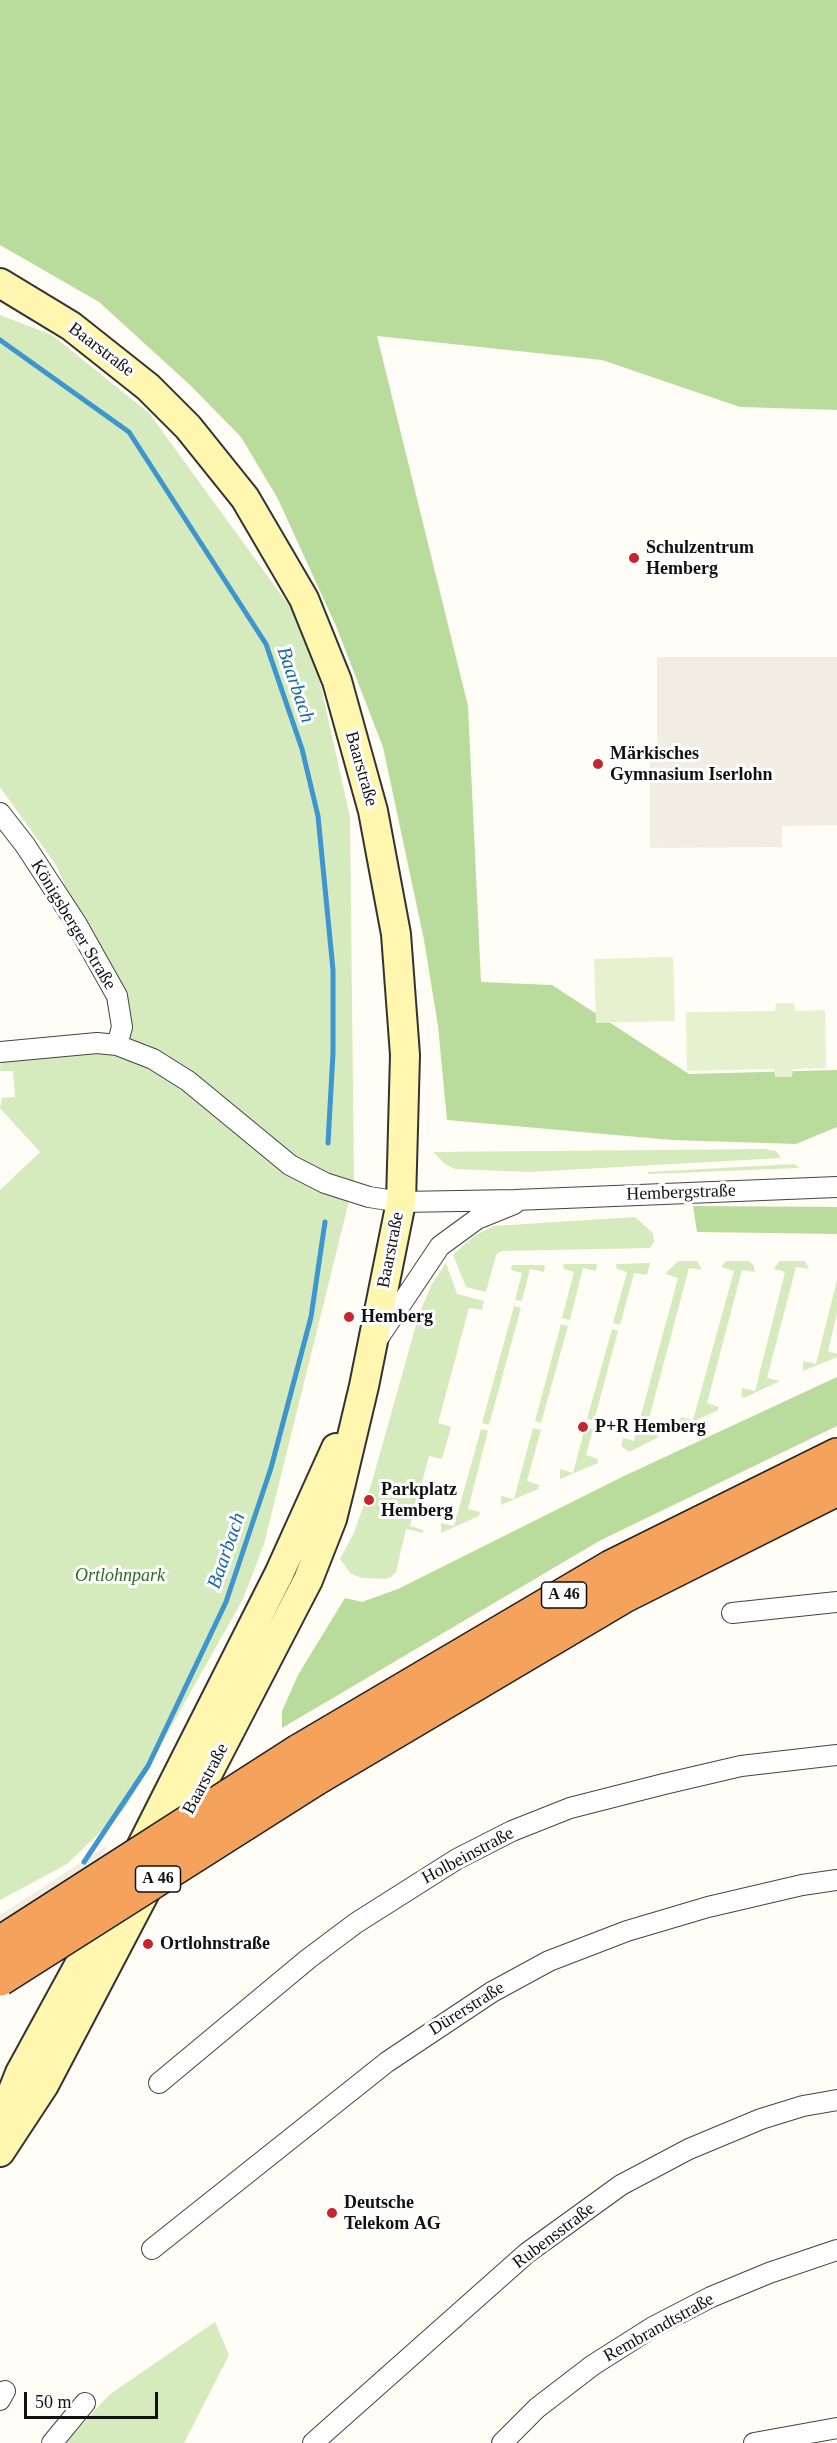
<!DOCTYPE html>
<meta charset="utf-8">
<style>
body{margin:0}
#map{position:relative;width:837px;height:2443px;overflow:hidden;background:#fffdf5;font-family:Georgia,serif}
canvas{display:block}
.scale{position:absolute;left:24px;top:2392px;width:134px;height:27px;box-sizing:border-box;border:3px solid #111;border-top:0;padding-left:8px;font-size:18px;line-height:21px;white-space:nowrap;color:#111;-webkit-text-stroke:4px #fff;paint-order:stroke}
</style>
<div id="map">
<canvas width="837" height="2443"></canvas>
<div class="scale">50 m</div>
</div>
<script>
const ctx = document.querySelector('canvas').getContext('2d');
ctx.lineJoin = 'round';
function fillPath(path, color) { ctx.fillStyle = color; ctx.fill(path, 'evenodd'); }
const poly = rows => new Path2D(rows.map(r => 'M' + r).join(''));
function trace(path, color, width, dash) { ctx.strokeStyle = color; ctx.lineWidth = width; ctx.lineCap = dash ? 'butt' : 'round'; ctx.setLineDash(dash || []); ctx.stroke(path); }
function drawText(font, color, halo, rows, align = 'center') {
  ctx.font = font + ' Georgia,serif'; ctx.lineWidth = 6; ctx.setLineDash([]); ctx.textBaseline = 'middle'; ctx.strokeStyle = halo; ctx.fillStyle = color; for (const [text, x, y, turn = 0] of rows) {
    ctx.save(); ctx.translate(x, y); ctx.rotate((+turn || 0) * Math.PI / 180); ctx.textAlign = isNaN(turn) ? turn : align; if (halo) ctx.strokeText(text, 0, 0); ctx.fillText(text, 0, 0); ctx.restore();
  }
}
const green = poly([
 [0,315,52,335,149,413,309,633,350,817,354,1181,264,1544,243,1599,126,1807,67,1864,0,1900,0,1190,40,1152,0,1108,2,1098,15,1097,13,1071,0,1071,1,1057,114,1046,113,997,56,865,0,787],
 [765,1149,776,1151,781,1158,529,1172,455,1169,445,1164,433,1152],
 [795,1164,799,1168,648,1174,648,1172],
 [635,1217,653,1233,654,1242,650,1248,501,1251,496,1255,486,1292,466,1287,453,1255,474,1236,494,1226],
 [678,1261,697,1261,702,1270,689,1268,646,1430,658,1434,657,1438,629,1452,621,1446,623,1438,634,1441,678,1278,665,1274],
 [726,1261,749,1261,754,1266,755,1272,742,1270,707,1403,719,1407,718,1410,682,1427,679,1426,681,1417,693,1420,734,1271,721,1267],
 [779,1261,805,1261,809,1269,796,1267,767,1378,780,1381,744,1398,741,1396,742,1388,755,1391,785,1272,774,1269],
 [446,1263,457,1294,484,1301,482,1310,469,1308,438,1423,451,1427,442,1459,429,1456,410,1526,423,1530,423,1533,406,1529,396,1572,391,1577,385,1579,362,1578,351,1574,340,1559,354,1533,372,1482,419,1314,432,1284],
 [650,1263,647,1275,634,1273,620,1325,613,1323,627,1272,617,1269,616,1264],
 [563,1264,597,1264,596,1271,583,1268,570,1320,562,1318,574,1272,564,1269],
 [512,1265,545,1265,544,1272,530,1269,522,1301,515,1300,522,1273,511,1270],
 [837,1280,837,1313,828,1351,837,1354,837,1357,803,1371,803,1361,816,1364],
 [514,1306,521,1308,489,1425,482,1423],
 [561,1324,568,1326,541,1423,535,1421],
 [612,1329,618,1331,594,1421,587,1419],
 [585,1427,593,1429,586,1455,598,1459,598,1463,560,1479,560,1469,573,1473],
 [533,1428,541,1430,527,1481,539,1485,538,1489,501,1505,501,1496,514,1499],
 [481,1429,488,1431,468,1509,480,1512,479,1516,441,1533,441,1523,454,1526],
 [215,2322,229,2355,184,2443,65,2443,109,2395]
]);
const forest = poly([
 [0,0,837,0,837,410,740,407,602,360,377,336,468,706,481,982,552,985,689,1074,837,1070,837,1127,796,1144,672,1140,447,1120,438,1026,424,940,383,747,336,626,278,499,241,437,190,385,99,302,0,245],
 [693,1206,837,1207,837,1234,697,1232],
 [837,1377,837,1426,601,1540,282,1728,282,1711,298,1675,345,1598,362,1602,398,1589,624,1476]
]);
const pitch = poly([
 [673,957,675,1021,596,1023,594,959],
 [776,1003,794,1003,795,1011,825,1010,826,1068,793,1069,792,1077,775,1077,774,1069,687,1071,686,1012,775,1011]
]);
const plaza = poly([
 [657,657,837,657,837,825,782,826,782,847,650,848,650,758,657,758],
 [108,1845,26,1983,14,1977,0,1952,0,1915]
]);
const stream = poly([
 [0,340,129,432,266,644,302,749,318,816,333,970,333,1053,328,1143],
 [84,1862,148,1766,226,1602,271,1468,311,1317,325,1222]
]);
const minor = poly([
 [0,813,25,845,76,923,117,996,122,1027,117,1045],
 [0,1052,97,1043,117,1045,153,1059,188,1081,290,1165,325,1183,369,1197,401,1202,515,1200,837,1187],
 [379,1337,440,1246,477,1219,514,1204],
 [732,1613,837,1602],
 [159,2083,308,1959,356,1923,457,1859,512,1831,570,1808,664,1784,741,1766,837,1755],
 [152,2249,387,2062,492,1992,549,1961,627,1931,708,1907,802,1885,837,1880],
 [0,2400,5,2391],
 [52,2443,85,2403],
 [313,2443,527,2253,621,2185,689,2149,761,2119,803,2106,837,2100],
 [502,2443,537,2408,593,2365,653,2327,711,2297,769,2273,837,2250],
 [754,2443,837,2428]
]);
const secondary = poly([
 [0,283,71,326,148,387,188,427,245,498,304,599,337,681,373,811,396,934,405,1055,401,1202,364,1386,340,1487,332,1519,308,1580,178,1831],
 [135,1859,279,1574,336,1448],
 [0,2123,20,2073,113,1903],
 [0,2152,44,2085,152,1879]
]);
const motorway = poly([
 [299,1751,611,1567,837,1455],
 [315,1779,624,1596,837,1489]
]);
const motorwayBridge = poly([
 [0,1943,299,1751],
 [0,1979,315,1779]
]);
const markers = [
 [634,558,6,"#c4262e"],
 [598,764,6,"#c4262e"],
 [349,1317,6,"#c4262e"],
 [583,1427,6,"#c4262e"],
 [369,1500,6,"#c4262e"],
 [148,1944,6,"#c4262e"],
 [332,2213,6,"#c4262e"]
];
const shields = [
 [564,1595,45],
 [158,1879,45]
];
const shieldNames = [
 ["A 46",564,1595],
 ["A 46",158,1879]
];
const streetNames = [
 ["Baarstraße",101,350,37],
 ["Baarstraße",361,769,74],
 ["Königsberger Straße",73,925,59],
 ["Hembergstraße",681,1193,-2],
 ["Baarstraße",391,1250,-79],
 ["Baarstraße",206,1779,-62],
 ["Holbeinstraße",468,1856,-28],
 ["Dürerstraße",467,2009,-32],
 ["Rubensstraße",554,2236,-37],
 ["Rembrandtstraße",659,2328,-29]
];
const poiNames = [
 ["Schulzentrum",646,548],
 ["Hemberg",646,569],
 ["Märkisches",610,754],
 ["Gymnasium Iserlohn",610,775],
 ["Hemberg",361,1317],
 ["P+R Hemberg",595,1427],
 ["Parkplatz",381,1490],
 ["Hemberg",381,1511],
 ["Ortlohnstraße",160,1944],
 ["Deutsche",344,2203],
 ["Telekom AG",344,2224]
];
const parkNames = [
 ["Ortlohnpark",120,1576]
];
const waterNames = [
 ["Baarbach",295,685,71],
 ["Baarbach",227,1551,-71]
];
fillPath(green, '#d5ebbd');
fillPath(forest, '#b9dc9c');
fillPath(pitch, '#e6f2cf');
fillPath(plaza, '#f1ede2');
trace(stream, '#3f96cf', 5);
trace(minor, '#444', 22);
trace(secondary, '#333', 32);
trace(motorway, '#222', 36);
trace(minor, '#fff', 20);
trace(secondary, '#fff6b0', 28);
trace(motorway, '#f5a25d', 33);
trace(motorwayBridge, '#222', 36, []);
trace(motorwayBridge, '#f5a25d', 33);
for (const [x, y, r, color] of markers) { const dot = new Path2D(); dot.arc(x, y, r, 0, 2 * Math.PI); ctx.fillStyle = color; ctx.fill(dot); trace(dot, '#fff', 2); }
for (const [x, y, w] of shields) { const box = new Path2D(); box.roundRect(x - w / 2, y - 13, w, 26, 4.5); ctx.fillStyle = '#fff'; ctx.fill(box); trace(box, '#111', 1.5); }
drawText('bold 16px', '#111', null, shieldNames);
drawText('18px', '#111', '#fff', streetNames);
drawText('bold 18px', '#111', '#fff', poiNames, 'left');
drawText('italic 18px', '#2f6b1f', '#fff', parkNames);
drawText('italic 20px', '#1768a6', '#fff', waterNames);
</script>
